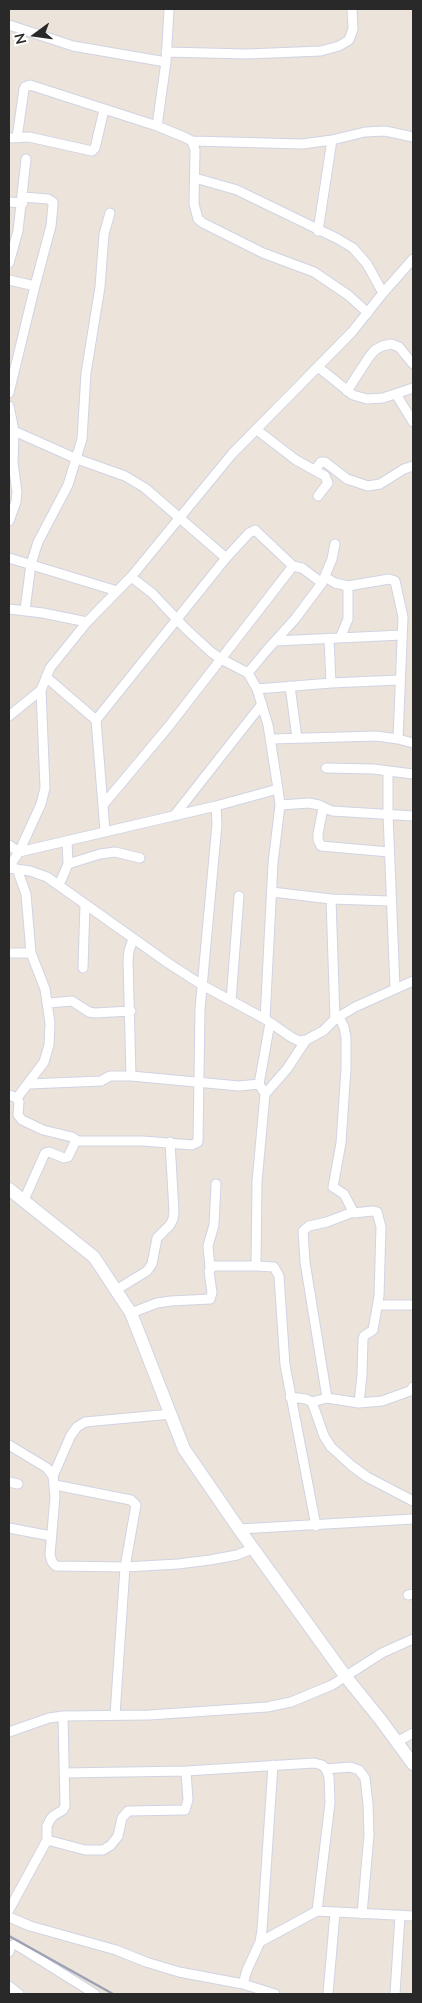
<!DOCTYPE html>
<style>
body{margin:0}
#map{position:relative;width:422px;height:2003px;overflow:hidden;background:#ece4da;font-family:Lato,sans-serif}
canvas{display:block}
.frame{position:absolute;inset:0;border:10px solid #292929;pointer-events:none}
.north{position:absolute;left:10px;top:10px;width:50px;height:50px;-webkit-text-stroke:4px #fff;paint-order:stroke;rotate:256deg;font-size:14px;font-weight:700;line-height:20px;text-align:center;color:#292929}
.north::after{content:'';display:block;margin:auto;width:18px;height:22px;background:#292929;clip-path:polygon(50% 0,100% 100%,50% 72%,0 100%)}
</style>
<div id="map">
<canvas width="422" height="2003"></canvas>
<div class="frame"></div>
<div class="north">N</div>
</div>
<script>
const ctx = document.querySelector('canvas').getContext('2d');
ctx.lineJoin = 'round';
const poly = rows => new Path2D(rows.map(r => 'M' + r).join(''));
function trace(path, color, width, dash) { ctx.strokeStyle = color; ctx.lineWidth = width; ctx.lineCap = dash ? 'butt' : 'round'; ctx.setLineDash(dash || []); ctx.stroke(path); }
const minor = poly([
 [9,25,73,46,166,62],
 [166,52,247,54,321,51,339,46,349,40,353,29,352,9],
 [157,126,166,62,169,9],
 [9,138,29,137,92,151,95,148,104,110],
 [17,138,24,89,25,87,30,85,157,126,184,137,192,141,195,150,194,204,198,219,203,223,263,253,314,272,348,295,368,313],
 [192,141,302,144,332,140,365,132,385,131,413,137],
 [195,178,237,190,338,239,353,248,367,264,383,293],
 [23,197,48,199,53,202,53,205,51,226,35,286],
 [9,202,23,203],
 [318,231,332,140],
 [9,263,18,231,26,159],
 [9,280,35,286,9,393],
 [318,367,353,395,367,399,383,398,413,388],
 [347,391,369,357,375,350,382,346,391,344,399,347,413,364],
 [396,394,413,422],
 [9,406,14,431,13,463,17,492,16,502,9,521],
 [257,430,296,460,325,476,328,483,318,496],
 [14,431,77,459,125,476,145,488,226,558,96,720,105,831],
 [315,470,321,462,325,462,347,479,368,486,380,484,404,469,413,466],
 [9,558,117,591],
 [226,558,249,533,255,530,293,566,302,568,322,583],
 [131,577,152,593,186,629,211,652,221,659,248,673,257,689,268,725,278,789],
 [325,577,335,583,348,586,389,579,395,581,403,617,398,739],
 [9,609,43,613,87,622],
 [25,610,31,564,38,542,68,485,82,439,86,373,100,287,104,234,110,213],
 [340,638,348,619,348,586],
 [329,639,331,683],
 [275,641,402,635],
 [248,673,267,650,295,619,322,583,332,559,335,544],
 [46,677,96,720],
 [290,686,297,738],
 [257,689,331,683,399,680],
 [9,716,41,690],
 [272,739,376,736,398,739,413,743],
 [326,768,373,769,413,774],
 [388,771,388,814,395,988],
 [103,805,169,726,293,566],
 [280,805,309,803,319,805,332,811,413,816],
 [323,808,318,834,318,840,321,846,389,852],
 [174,816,262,704],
 [9,845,19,852,216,806,278,789,280,805,273,863,265,1019,291,1037,299,1041,306,1040,323,1031,335,1019,355,1007,413,981],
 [68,864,100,854,115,852,140,858],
 [9,867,19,852,41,804,45,788,41,690,50,668,87,622,131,577,232,454,352,332,383,293,413,259],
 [9,868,30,871,47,877,168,963,202,985,265,1019],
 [17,869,26,894,31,953,45,989,50,1023,49,1045,44,1062,17,1098],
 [59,885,68,864,67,841],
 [272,892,331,899],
 [133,939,129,951,128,960,131,1076,239,1086,259,1084],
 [9,953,31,953],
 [83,968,85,904],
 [231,1001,239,896],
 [49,1003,72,1001,89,1012,95,1013,131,1011],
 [339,1017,344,1027,346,1038,346,1068,341,1143,333,1187,344,1194,354,1213,372,1211,377,1212,381,1227,379,1296,373,1330,364,1336,363,1339,362,1375,359,1403],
 [335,1019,331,899,390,901],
 [29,1084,101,1081,110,1076,131,1076],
 [265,1094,287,1069,306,1040],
 [9,1095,17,1098,19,1102,18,1115,22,1120,43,1130,72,1137,78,1141],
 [24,1200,45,1153,49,1152,64,1158,68,1157,75,1142,78,1141,143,1141,192,1145,198,1142,200,1009,217,824,216,806],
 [256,1266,274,1267,279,1276,285,1365,316,1526],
 [210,1268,208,1246,214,1225,216,1184],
 [116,1290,147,1271,152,1264,157,1238,170,1225,173,1219,174,1212,170,1142],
 [378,1305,413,1305],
 [131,1313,157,1303,171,1301,210,1299,212,1293,209,1271,213,1266,256,1266,257,1182,265,1094,259,1084,270,1023],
 [290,1397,306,1399,312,1402,324,1436,331,1447,352,1466,367,1477,413,1501],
 [327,1398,305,1262,303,1231,309,1226,327,1222,353,1212],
 [312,1402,327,1398,359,1403,382,1401,410,1391,413,1387],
 [9,1445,47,1468,53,1476,55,1497,50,1555,52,1562,56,1566,125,1567,178,1564,210,1560,237,1555,252,1549],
 [53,1476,71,1435,77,1427,85,1422,171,1414],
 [9,1482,18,1484],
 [55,1485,131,1500,136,1505,125,1567,115,1715],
 [9,1528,51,1536],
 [239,1529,413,1519],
 [408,1595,413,1594],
 [9,1732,49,1718,63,1716,149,1715,267,1707,291,1702,332,1685,382,1653,413,1639],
 [397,1742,413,1733],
 [326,1769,350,1767,359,1770,365,1778,368,1804,369,1835,362,1914],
 [64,1773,186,1771,314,1763,322,1765,326,1769,329,1777,330,1803,317,1911],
 [47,1840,85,1850,103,1850,111,1845,118,1836,122,1818,128,1811,185,1810,188,1800,186,1771],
 [9,1910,47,1840,47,1826,50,1820,53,1816,63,1810,65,1806,63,1716],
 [9,1917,30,1926,116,1950,146,1962,179,1972,243,1984,275,1994],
 [260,1942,317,1911,413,1916],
 [9,1952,11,1946,15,1944,95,1994],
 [243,1984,247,1970,260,1942,262,1930,273,1765],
 [9,1986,19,1994],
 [328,1994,335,1913],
 [395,1994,400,1915]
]);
const secondary = poly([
 [9,1189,94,1257,131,1313,184,1449,239,1529,346,1677,380,1719,413,1764]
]);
const rail = poly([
 [9,1936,113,1994]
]);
trace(minor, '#d0d3e3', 11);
trace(secondary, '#d0d3e3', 14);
trace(minor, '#fff', 9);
trace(secondary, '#fff', 12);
trace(rail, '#9da1b4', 2.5);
</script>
